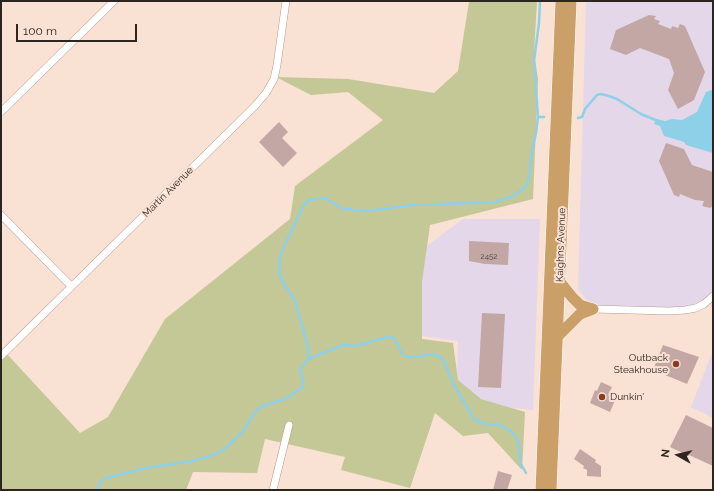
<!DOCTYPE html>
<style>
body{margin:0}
#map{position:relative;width:714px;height:491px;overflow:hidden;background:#f9e1d3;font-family:Raleway,sans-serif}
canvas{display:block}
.frame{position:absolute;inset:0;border:2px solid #2d251f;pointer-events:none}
.north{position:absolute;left:658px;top:435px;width:40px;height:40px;-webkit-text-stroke:3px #f9e1d3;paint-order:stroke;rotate:278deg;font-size:11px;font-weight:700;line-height:16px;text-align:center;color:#2d251f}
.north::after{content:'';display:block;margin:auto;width:14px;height:18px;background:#2d251f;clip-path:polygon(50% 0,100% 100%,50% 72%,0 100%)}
.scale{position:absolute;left:16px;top:24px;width:121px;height:18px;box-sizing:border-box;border:2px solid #2d251f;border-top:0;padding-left:5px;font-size:12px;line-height:14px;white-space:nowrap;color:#2d251f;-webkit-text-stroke:3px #f9e1d3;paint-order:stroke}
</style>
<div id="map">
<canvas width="714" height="491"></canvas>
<div class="frame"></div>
<div class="north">N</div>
<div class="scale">100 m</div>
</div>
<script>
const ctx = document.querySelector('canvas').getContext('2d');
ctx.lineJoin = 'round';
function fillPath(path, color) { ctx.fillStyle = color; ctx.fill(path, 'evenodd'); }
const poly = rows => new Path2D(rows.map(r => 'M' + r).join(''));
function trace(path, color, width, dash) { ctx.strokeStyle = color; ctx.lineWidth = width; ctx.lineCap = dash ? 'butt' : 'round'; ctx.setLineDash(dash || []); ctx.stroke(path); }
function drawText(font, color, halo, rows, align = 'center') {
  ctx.font = font + ' Raleway,sans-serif'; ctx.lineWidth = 4; ctx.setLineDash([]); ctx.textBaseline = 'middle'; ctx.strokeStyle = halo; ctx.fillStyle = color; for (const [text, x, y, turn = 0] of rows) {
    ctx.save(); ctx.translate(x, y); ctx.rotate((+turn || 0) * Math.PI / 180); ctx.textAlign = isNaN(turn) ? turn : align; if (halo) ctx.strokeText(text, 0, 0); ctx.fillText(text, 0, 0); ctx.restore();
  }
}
const commercial = poly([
 [586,1,713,1,713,311,707,295,704,304,696,308,593,309,578,289],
 [463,219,540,219,533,410,481,405,457,383,458,341,415,335,420,251],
 [713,350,713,418,691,407]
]);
const green = poly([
 [472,1,537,1,534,53,538,79,533,199,430,225,422,282,422,339,453,343,458,380,481,399,525,412,522,470,488,433,463,436,435,413,410,488,341,470,345,457,265,439,257,473,193,472,186,490,1,490,1,358,7,354,80,433,108,417,165,319,290,219,295,186,383,120,348,92,311,95,276,77,348,79,434,93,458,71,469,2]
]);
const water = poly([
 [711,90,713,91,713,153,686,145,684,142,664,136,660,126,654,124,656,119,665,121,672,119,682,120,697,112,706,92]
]);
const stream = poly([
 [538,117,544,117],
 [578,118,582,117,585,109,597,95,601,94,609,96,617,99,641,114,658,121],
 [308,359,343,345,356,346,387,337,394,338,402,353,407,357,416,357,433,354,440,357,444,362,454,385,474,419,485,424,500,425,507,429,514,434,518,441,521,464,526,473],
 [96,490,101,481,106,478,146,468,192,461,214,455,226,448,244,430,255,412,262,406,285,399,302,388,303,381,300,370,308,359,308,350,307,343,295,301,280,277,279,263,282,251,298,217,304,205,309,200,325,198,341,208,363,211,384,209,411,205,495,202,513,196,525,187,528,182,529,176,532,151,536,133,538,117,534,61,539,23,540,1]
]);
const building = poly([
 [649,15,656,16,654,19,660,21,658,24,671,29,672,26,678,28,680,24,685,26,705,72,694,100,678,109,668,90,674,73,669,59,640,48,626,55,610,49,616,30],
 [279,122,288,132,282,138,297,153,283,167,259,142],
 [666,143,684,149,692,165,713,172,713,206,710,208,702,206,704,201,695,200,680,194,679,197,674,195,659,161],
 [469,241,509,243,508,265,485,264,469,261],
 [482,313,505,314,501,388,478,387],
 [663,345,699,357,687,384,653,370],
 [601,382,612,387,608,395,616,398,610,412,590,403,595,390,597,391],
 [686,415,713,428,713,466,689,455,689,456,670,447],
 [580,449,596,460,595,462,601,466,601,477,587,476,587,470,583,468,584,466,574,459],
 [498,471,512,475,507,490,493,490]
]);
const minor = poly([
 [1,112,114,1],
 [1,215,71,286],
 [593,309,669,311,685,310,696,308,704,304,713,296],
 [1,356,255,106,266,93,274,79,277,65,286,1],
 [273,490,289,425]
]);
const trunk = poly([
 [560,282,572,297,580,305,593,309],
 [557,337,580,314,593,309],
 [541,490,561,1],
 [551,490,571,1]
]);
const markers = [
 [676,364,4,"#863d22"],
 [602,397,4,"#863d22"]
];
const numberNames = [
 ["2452",489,257]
];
const streetNames = [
 ["Martin Avenue",168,192,-45],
 ["Kaighns Avenue",561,245,-88]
];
const poiNames = [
 ["Outback",668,358],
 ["Steakhouse",668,370],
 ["Dunkin'",610,397,"left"]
];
fillPath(commercial, '#e5d7ea');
fillPath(green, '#c4c796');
fillPath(water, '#8fd0e9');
trace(stream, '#8fd0e9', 2.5);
fillPath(building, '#c3a7a5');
trace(minor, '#b29c8f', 8);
trace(trunk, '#fff', 12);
trace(minor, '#fff', 7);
trace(trunk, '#cb9f68', 11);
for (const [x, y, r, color] of markers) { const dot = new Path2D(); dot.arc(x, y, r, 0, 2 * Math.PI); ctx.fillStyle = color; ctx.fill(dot); trace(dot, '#f9e1d3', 1.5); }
drawText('8px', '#524640', null, numberNames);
drawText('10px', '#2d251f', '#f9e1d3', streetNames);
drawText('10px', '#2d251f', '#f9e1d3', poiNames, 'right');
</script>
